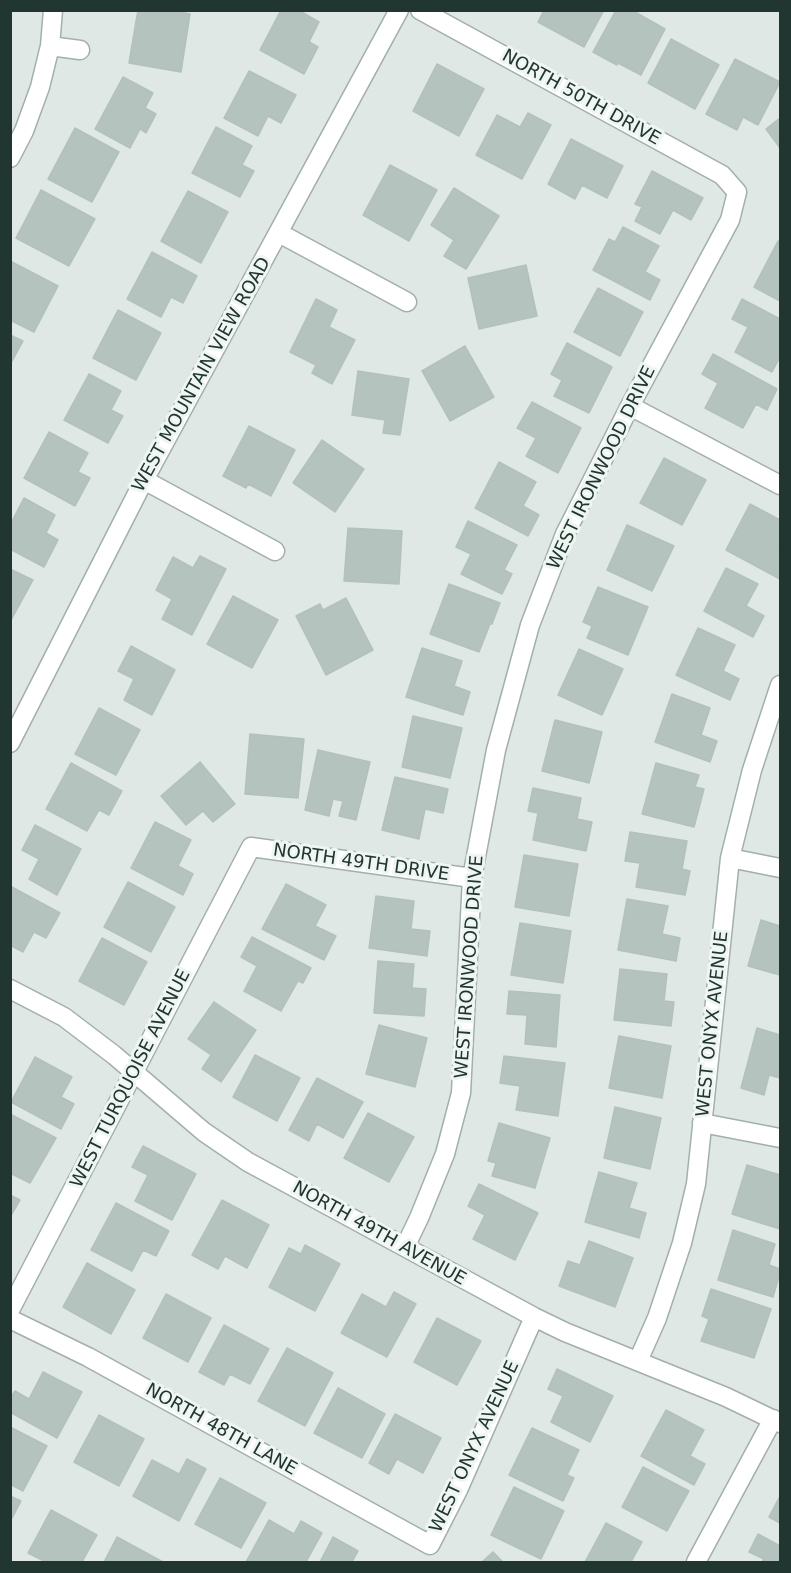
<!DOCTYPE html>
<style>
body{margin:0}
#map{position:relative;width:791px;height:1573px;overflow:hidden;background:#dfe8e4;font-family:"DejaVu Sans",sans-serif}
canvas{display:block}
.frame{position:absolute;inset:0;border:12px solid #223631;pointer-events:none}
</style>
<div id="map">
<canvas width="791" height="1573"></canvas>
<div class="frame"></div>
</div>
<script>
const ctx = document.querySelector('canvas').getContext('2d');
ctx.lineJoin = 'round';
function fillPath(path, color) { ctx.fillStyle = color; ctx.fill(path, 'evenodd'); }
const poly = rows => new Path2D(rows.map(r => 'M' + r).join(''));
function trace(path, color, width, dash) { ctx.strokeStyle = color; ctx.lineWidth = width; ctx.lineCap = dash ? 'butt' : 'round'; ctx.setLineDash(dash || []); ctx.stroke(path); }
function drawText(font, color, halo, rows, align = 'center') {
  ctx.font = font + ' "DejaVu Sans",sans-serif'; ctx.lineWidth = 6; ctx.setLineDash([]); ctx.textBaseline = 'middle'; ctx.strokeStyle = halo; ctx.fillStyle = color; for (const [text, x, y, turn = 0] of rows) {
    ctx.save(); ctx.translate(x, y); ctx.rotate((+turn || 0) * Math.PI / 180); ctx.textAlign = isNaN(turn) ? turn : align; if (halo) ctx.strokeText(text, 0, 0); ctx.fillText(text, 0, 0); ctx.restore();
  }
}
const building = poly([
 [138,10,171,10,190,14,181,72,129,63,138,10],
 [281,10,298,10,319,22,309,42,318,47,304,74,260,50,281,10],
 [544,10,604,10,584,47,538,22,544,10],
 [616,10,636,10,635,12,665,29,641,75,618,63,617,65,593,52,616,10],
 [671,39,719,65,695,109,648,83,671,39],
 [735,59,780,82,758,125,743,117,737,130,706,114,735,59],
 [437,64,484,89,459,136,413,111,437,64],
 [249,71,296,95,281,123,268,116,258,136,224,118,249,71],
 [123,77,153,93,145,108,156,114,146,133,140,129,130,148,95,129,123,77],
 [528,113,551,125,522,179,476,155,497,115,520,127,528,113],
 [780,118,780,148,766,129,780,118],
 [216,127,252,146,242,165,254,171,240,197,192,173,216,127],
 [75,128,119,152,92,202,48,179,75,128],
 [571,139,623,166,607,198,582,185,575,199,548,184,571,139],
 [390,165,437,190,409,241,363,215,390,165],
 [652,171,703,198,691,220,673,210,660,234,635,221,642,207,635,204,652,171],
 [454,188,499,216,466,269,444,256,454,240,431,225,454,188],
 [41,190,95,219,69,266,16,238,41,190],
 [188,191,228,212,201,263,161,241,188,191],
 [623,227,659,246,645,272,660,280,650,300,593,270,609,239,615,242,623,227],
 [778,241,780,242,780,301,754,287,778,241],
 [152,252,197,276,183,303,171,297,161,317,127,299,152,252],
 [10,261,58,286,34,332,10,320,10,261],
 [526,265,537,316,479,329,468,278,526,265],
 [598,288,643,312,620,356,574,332,598,288],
 [316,299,337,310,329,327,355,340,332,384,312,373,316,365,290,352,316,299],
 [742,299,780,319,780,357,772,372,735,352,748,327,732,319,742,299],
 [118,310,161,333,136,380,93,358,118,310],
 [10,335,23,341,10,365,10,335],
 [567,343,612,367,589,413,554,396,562,380,551,374,567,343],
 [465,346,494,397,450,421,422,371,465,346],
 [713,354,777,389,767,410,756,404,743,428,705,408,718,383,702,374,713,354],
 [358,371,409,379,400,435,383,433,385,420,352,415,358,371],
 [89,374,121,391,111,410,123,416,108,443,64,420,89,374],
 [532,402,581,428,558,473,526,456,536,438,517,428,532,402],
 [249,426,295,450,271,496,248,484,246,488,223,476,249,426],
 [49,432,88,453,78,472,90,478,75,506,24,478,49,432],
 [322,440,364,469,335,512,293,483,322,440],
 [664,458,706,480,682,525,640,503,664,458],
 [499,462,536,482,523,506,539,515,528,536,475,508,499,462],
 [24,498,55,515,46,533,58,540,44,567,10,549,10,525,24,498],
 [750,504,780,520,780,546,778,551,780,553,780,579,726,550,750,504],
 [468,521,517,545,504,570,512,574,502,594,461,574,471,554,456,547,468,521],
 [627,525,674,546,652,591,607,570,627,525],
 [348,528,402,531,399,584,344,581,348,528],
 [200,556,226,569,192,635,162,619,172,599,156,590,173,557,193,568,200,556],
 [726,568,758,584,746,606,764,616,753,637,704,611,726,568],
 [10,569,33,580,10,622,10,569],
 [449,584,500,603,492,624,490,624,479,652,430,634,449,584],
 [598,587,648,607,628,655,587,638,592,626,583,622,598,587],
 [233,596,278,620,252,668,207,644,233,596],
 [346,598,373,650,326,675,296,616,320,604,323,610,346,598],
 [698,628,735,645,723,671,739,679,730,700,676,675,698,628],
 [131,646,175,670,152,715,124,700,134,679,118,671,131,646],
 [422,648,462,661,454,686,470,692,463,715,406,697,422,648],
 [579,649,623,669,602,715,558,695,579,649],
 [672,694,710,708,701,735,717,741,710,762,655,742,672,694],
 [99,708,140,730,116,775,75,754,99,708],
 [413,716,462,728,450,778,402,767,413,716],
 [555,720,602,732,589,783,542,771,555,720],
 [250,734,304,739,298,798,245,794,250,734],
 [318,750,370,762,356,820,339,816,343,801,333,799,329,816,305,810,318,750],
 [200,762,235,804,213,822,203,811,186,825,161,796,200,762],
 [71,763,122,791,109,815,99,810,87,831,46,809,71,763],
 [656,763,699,775,695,787,704,789,694,827,642,814,656,763],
 [395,777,448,789,443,813,425,809,419,839,382,830,395,777],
 [533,788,581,798,577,819,592,822,586,851,533,840,538,813,528,811,533,788],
 [155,822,191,840,178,866,193,874,183,895,131,868,155,822],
 [35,825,81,849,57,895,29,879,39,859,22,850,35,825],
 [630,832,687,841,682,869,690,871,685,895,636,887,640,863,625,861,630,832],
 [524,855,578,864,569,916,515,907,524,855],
 [128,882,175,907,151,952,104,927,128,882],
 [286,884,326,905,315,926,336,936,324,960,262,929,286,884],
 [10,886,60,913,46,938,34,932,23,952,10,945,10,886],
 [376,896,414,901,411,929,430,931,427,956,369,948,376,896],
 [627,899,668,906,662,934,680,938,676,961,618,950,627,899],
 [761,920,780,926,780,975,748,966,761,920],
 [520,923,571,931,563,983,511,975,520,923],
 [252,937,311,968,303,983,298,981,281,1011,244,991,257,966,241,957,252,937],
 [102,938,147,962,124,1005,79,981,102,938],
 [378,961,414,964,412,988,426,989,424,1016,374,1013,378,961],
 [620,969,667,974,664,1001,674,1002,671,1026,614,1020,620,969],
 [509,991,560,995,556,1047,525,1044,527,1015,507,1014,509,991],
 [214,1002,256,1030,221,1082,202,1069,211,1055,188,1039,214,1002],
 [379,1025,427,1038,415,1087,366,1074,379,1025],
 [757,1028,780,1035,780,1078,769,1075,764,1095,741,1088,757,1028],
 [619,1036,671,1046,662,1098,609,1088,619,1036],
 [255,1055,300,1078,277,1121,233,1097,255,1055],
 [504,1056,565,1063,558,1116,516,1110,520,1086,500,1083,504,1056],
 [35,1057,72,1077,61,1097,74,1104,61,1129,11,1102,35,1057],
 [317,1078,363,1102,343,1138,317,1124,309,1141,289,1130,317,1078],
 [615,1107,661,1118,650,1169,604,1158,615,1107],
 [368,1113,414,1137,389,1182,344,1158,368,1113],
 [10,1114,56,1138,30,1183,10,1173,10,1114],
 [499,1123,550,1138,535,1188,492,1176,496,1163,488,1161,499,1123],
 [143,1146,196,1174,172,1220,135,1201,148,1175,132,1167,143,1146],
 [747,1165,780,1175,780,1229,732,1214,747,1165],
 [599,1172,637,1183,629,1208,646,1213,639,1238,585,1222,599,1172],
 [479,1184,538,1213,515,1260,473,1239,485,1215,468,1206,479,1184],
 [10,1195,20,1200,10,1217,10,1195],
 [222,1200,269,1225,247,1268,225,1256,218,1269,192,1255,222,1200],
 [116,1203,169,1231,156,1256,143,1250,132,1271,91,1250,116,1203],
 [733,1230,775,1244,769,1265,780,1269,780,1273,773,1297,718,1280,733,1230],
 [589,1241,633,1258,615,1307,559,1286,568,1261,580,1265,589,1241],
 [305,1245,340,1264,315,1311,269,1287,289,1248,301,1254,305,1245],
 [87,1263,135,1290,111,1334,63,1307,87,1263],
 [711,1289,771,1309,754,1358,701,1341,709,1319,702,1316,711,1289],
 [394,1292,416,1304,387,1357,341,1333,362,1294,386,1307,394,1292],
 [166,1294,211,1318,188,1362,143,1338,166,1294],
 [437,1318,481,1341,457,1385,414,1362,437,1318],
 [224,1325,269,1349,250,1384,230,1374,224,1385,199,1372,224,1325],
 [287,1348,333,1373,305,1426,258,1401,287,1348],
 [557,1369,613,1396,590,1442,551,1422,563,1396,548,1389,557,1369],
 [43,1372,82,1392,57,1438,10,1412,10,1399,15,1391,29,1399,43,1372],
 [338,1388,385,1414,362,1458,314,1433,338,1388],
 [666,1410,704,1430,690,1456,705,1464,694,1485,641,1456,666,1410],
 [395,1414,441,1438,423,1473,397,1459,389,1474,369,1463,395,1414],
 [99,1415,144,1439,119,1486,74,1462,99,1415],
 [10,1427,47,1446,23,1491,10,1484,10,1427],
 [532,1428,579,1450,567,1475,574,1478,563,1501,509,1475,532,1428],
 [187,1459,206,1469,179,1521,133,1496,152,1460,179,1474,187,1459],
 [643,1467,689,1491,667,1531,622,1507,643,1467],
 [220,1478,266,1503,241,1548,195,1524,220,1478],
 [514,1487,564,1511,541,1559,491,1535,514,1487],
 [10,1496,21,1501,10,1522,10,1496],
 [780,1496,780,1523,769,1517,780,1496],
 [51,1510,97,1535,82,1562,46,1562,28,1553,51,1510],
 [269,1520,294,1534,301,1521,322,1533,306,1562,246,1562,269,1520],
 [606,1523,642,1542,631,1562,585,1562,606,1523],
 [758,1534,780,1546,780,1562,762,1562,764,1559,749,1552,758,1534],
 [117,1537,163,1562,104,1562,117,1537],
 [333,1537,358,1551,352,1562,320,1562,333,1537],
 [493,1552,503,1562,482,1562,493,1552]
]);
const minor = poly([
 [50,46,80,50],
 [10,158,24,131,40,87,50,46,53,10],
 [279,233,407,302],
 [630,406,780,485],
 [144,480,275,551],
 [10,743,144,480,399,10],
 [730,858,780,868],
 [10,989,64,1017,114,1055,204,1132,248,1162,534,1317,565,1332,726,1397,780,1423],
 [702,1123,780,1138],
 [405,1247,419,1218,445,1154,461,1093,472,878,496,750,530,625,565,534,630,406,730,220,737,192,722,175,420,10],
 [10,1310,251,847,472,878],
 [10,1319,88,1357,430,1545,458,1490,534,1317],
 [638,1361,657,1318,682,1243,696,1184,730,858,752,770,780,685],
 [696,1562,773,1419]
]);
const streetNames = [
 ["NORTH 50TH DRIVE",581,98,29],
 ["WEST MOUNTAIN VIEW ROAD",202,375,-61],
 ["WEST IRONWOOD DRIVE",602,468,-64],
 ["NORTH 49TH DRIVE",361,863,8],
 ["WEST IRONWOOD DRIVE",470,967,-86],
 ["WEST ONYX AVENUE",713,1024,-84],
 ["WEST TURQUOISE AVENUE",131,1079,-63],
 ["NORTH 49TH AVENUE",379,1234,29],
 ["NORTH 48TH LANE",221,1430,29],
 ["WEST ONYX AVENUE",475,1447,-65]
];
fillPath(building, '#b4c3bd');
trace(building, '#b2c1bb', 1.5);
trace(minor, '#a3afab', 21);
trace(minor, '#fff', 18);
drawText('18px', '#223631', '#eff6f2', streetNames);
</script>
